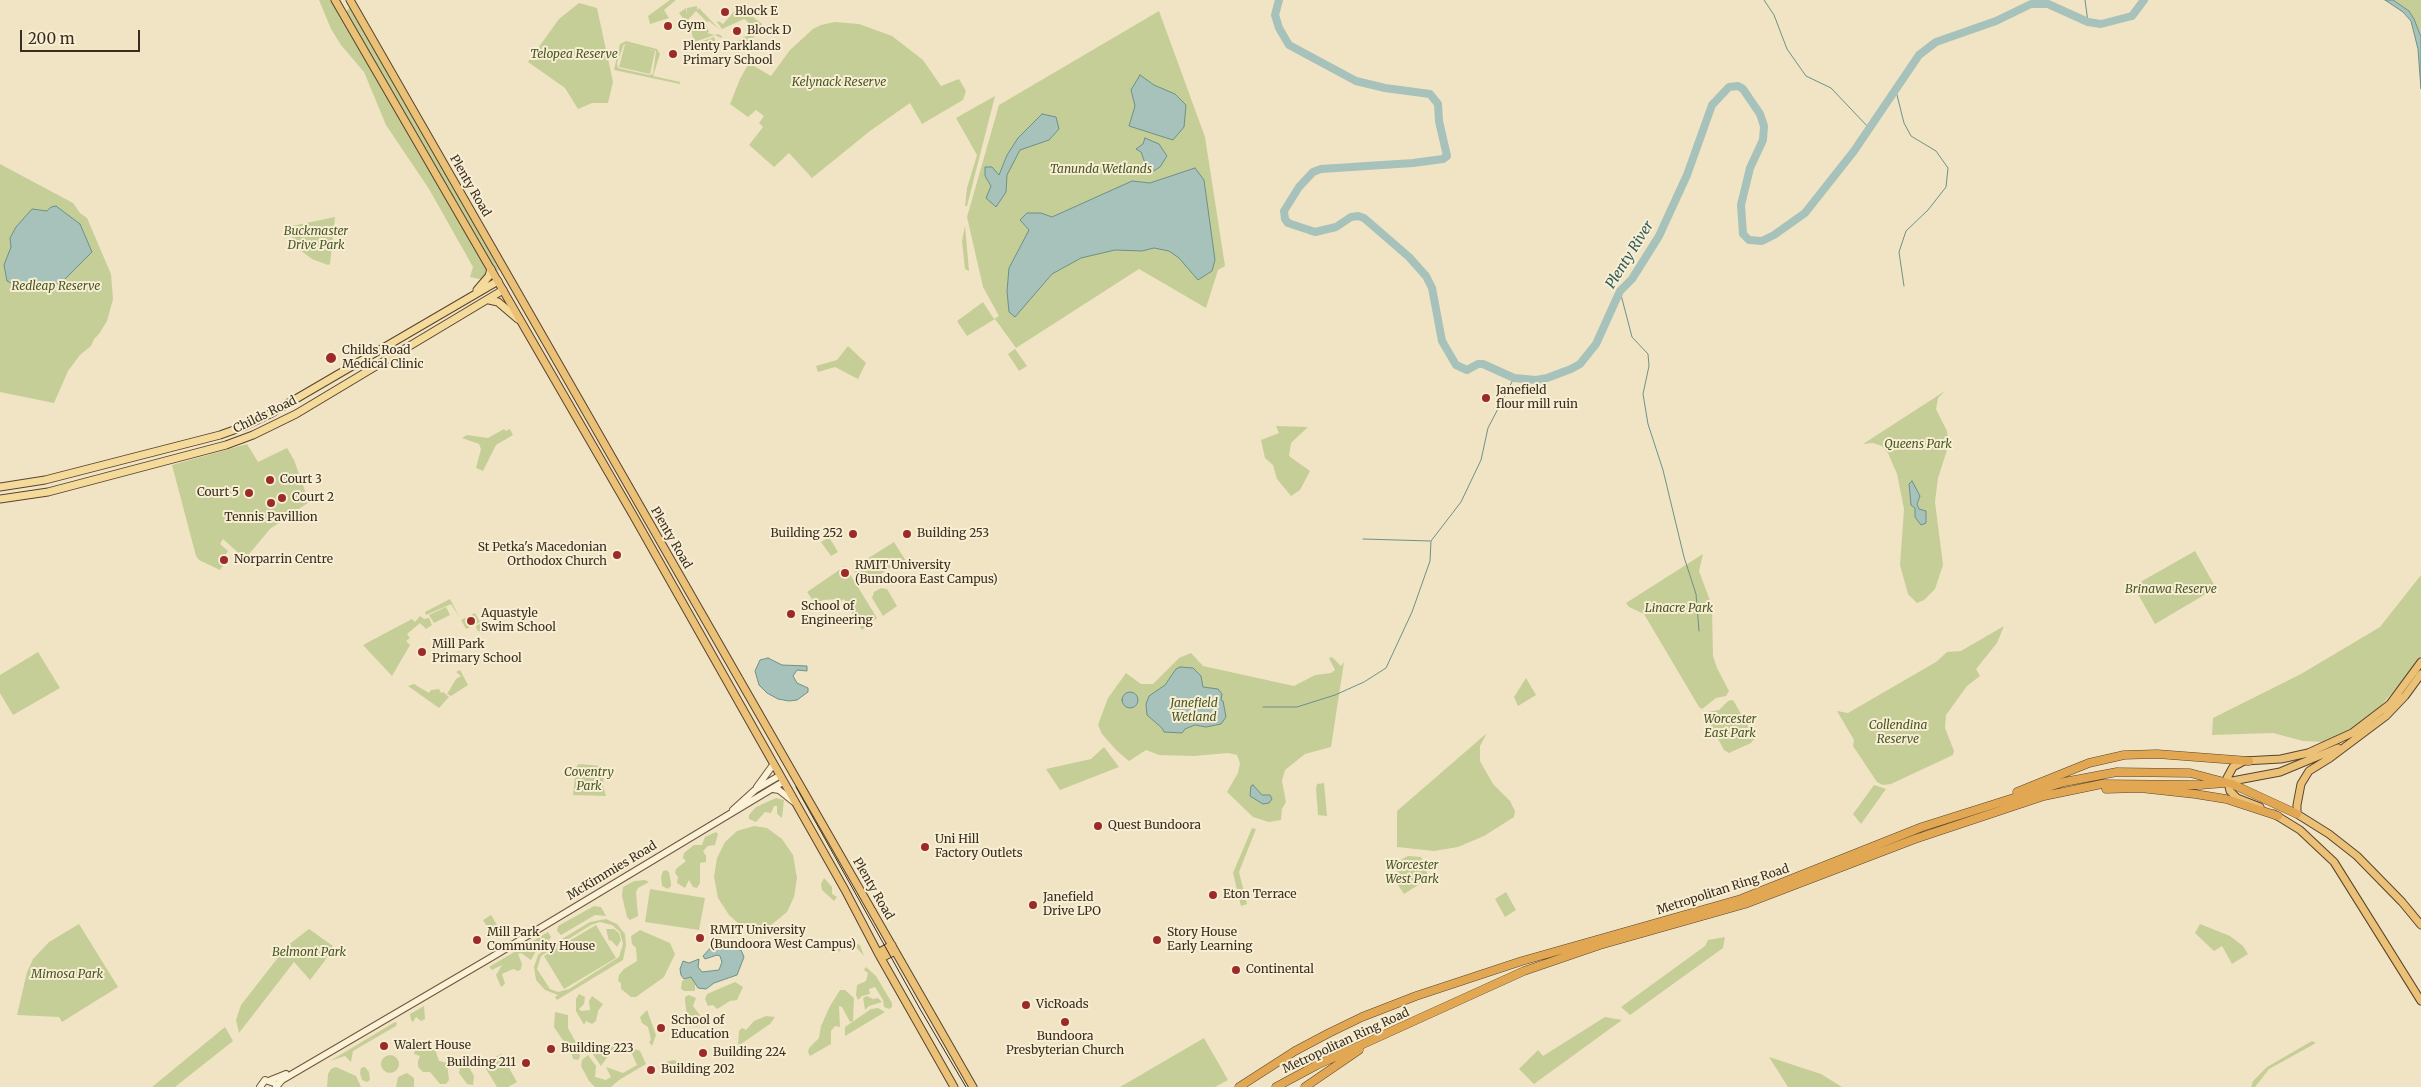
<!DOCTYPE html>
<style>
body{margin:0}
#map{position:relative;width:2421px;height:1087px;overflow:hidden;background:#f0e4c4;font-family:Merriweather,serif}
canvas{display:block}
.scale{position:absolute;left:20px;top:30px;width:120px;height:22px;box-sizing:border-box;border:2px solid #3a2d1e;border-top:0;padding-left:6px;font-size:15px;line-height:18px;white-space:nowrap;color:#3a2d1e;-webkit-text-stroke:4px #f7eed4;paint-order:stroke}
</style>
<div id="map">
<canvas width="2421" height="1087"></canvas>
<div class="scale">200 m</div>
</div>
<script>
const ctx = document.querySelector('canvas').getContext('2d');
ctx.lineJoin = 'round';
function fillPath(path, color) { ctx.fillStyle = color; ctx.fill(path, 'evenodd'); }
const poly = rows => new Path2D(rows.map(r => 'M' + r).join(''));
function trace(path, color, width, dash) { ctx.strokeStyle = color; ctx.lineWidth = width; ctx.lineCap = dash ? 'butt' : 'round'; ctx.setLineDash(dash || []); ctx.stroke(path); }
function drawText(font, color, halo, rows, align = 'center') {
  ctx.font = font + ' Merriweather,serif'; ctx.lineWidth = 4; ctx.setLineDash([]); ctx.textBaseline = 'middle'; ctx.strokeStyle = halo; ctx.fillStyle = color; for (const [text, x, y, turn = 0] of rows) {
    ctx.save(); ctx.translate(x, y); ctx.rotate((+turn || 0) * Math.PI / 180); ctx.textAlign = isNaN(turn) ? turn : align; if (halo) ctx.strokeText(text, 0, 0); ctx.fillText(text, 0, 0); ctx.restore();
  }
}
const green = poly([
 [319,0,331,0,492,279,489,281,470,277,473,267,429,189,386,125,364,72,341,45,331,29],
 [670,0,676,0,664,10,669,18,650,24,648,16],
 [2393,0,2421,0,2421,37,2411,14],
 [579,3,597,8,613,82,608,103,592,103,578,109,565,88,528,62,559,19],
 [697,6,697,10,699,8,720,30,709,21,707,22,696,11,686,22,679,13,686,8,687,15,687,8],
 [739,6,762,24,762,28,753,38,747,39,748,41,740,46,737,43,740,39,753,33,747,21,744,19,722,29,717,22,718,21,723,24],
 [350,7,465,206,499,269,497,272,351,20,346,12],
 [1159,11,1205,137,1225,266,1218,270,1206,308,1139,269,1016,348,995,319,967,336,957,321,983,302,994,319,999,316,983,287,967,217,999,105],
 [835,22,859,24,892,36,923,60,941,86,959,79,966,91,963,100,922,124,910,103,870,131,812,178,789,153,774,167,749,145,763,127,759,123,764,116,756,110,748,117,730,104,740,79,749,63,771,76,790,50,813,29,821,25],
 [706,24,709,32,707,33,714,35,718,34,722,36,721,38,715,35,694,42,691,30],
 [714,37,717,46,700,51,697,43],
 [626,41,657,49,660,54,653,76,680,82,680,84,614,70,620,44],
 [624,44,656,51,653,74,649,75,618,68,617,63],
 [625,44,655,51,650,74,619,67],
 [995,96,967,206,965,206,967,188,977,155,956,118],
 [0,164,73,203,80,213,87,218,111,274,113,299,107,321,99,334,94,339,91,346,80,355,68,371,54,403,0,392],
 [335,217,330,264,328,265,312,259,292,244,292,226],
 [965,226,969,271,965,269,962,241],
 [848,346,866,363,858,379,835,367,818,372,816,366,837,360],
 [1015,349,1027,366,1019,371,1008,354],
 [1945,391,1938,398,1936,409,1947,431,1949,444,1938,478,1935,502,1943,565,1935,589,1924,600,1917,603,1908,594,1900,565,1904,509,1897,474,1888,453,1882,446,1873,443,1863,444],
 [1276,426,1308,427,1291,443,1289,456,1310,471,1300,490,1291,496,1277,479,1273,465,1265,458,1261,440,1279,433],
 [504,429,506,431,510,429,513,435,496,445,483,471,476,468,481,449,479,444,462,438,467,435,488,438],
 [247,444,258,462,287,448,294,460,309,502,270,529,245,559,223,539,220,544,228,551,220,563,223,566,220,570,199,560,196,556,172,465],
 [829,537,838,552,831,556,821,542],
 [894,542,906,561,902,564,900,562,863,585,853,568,863,566,867,559],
 [2195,551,2216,588,2155,624,2135,589,2135,585],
 [1703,554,1699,571,1712,606,1713,656,1717,668,1729,691,1726,696,1716,698,1702,709,1699,707,1644,614,1629,607,1626,603],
 [845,566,877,618,862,630,844,599,841,601,837,599,823,600,818,603,814,602,807,592],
 [2421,575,2421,659,2380,707,2357,726,2324,742,2303,741,2273,733,2212,735,2213,718,2301,674,2380,627],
 [881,588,887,589,897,606,883,616,872,598,874,592],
 [450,599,460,618,451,604,426,615,425,612],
 [446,607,450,615,434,623,429,615],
 [475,613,480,622,466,629,461,620],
 [420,616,424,619,429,618,432,625,426,629,420,623,407,634,410,638,406,641,410,645,392,676,363,645,412,619,415,622],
 [484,621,490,632,482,633,477,630,476,626],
 [2004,626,1997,643,1976,669,1980,676,1967,686,1946,715,1945,728,1954,751,1953,755,1891,784,1883,785,1877,782,1853,746,1854,740,1837,711,1848,713,1936,662,1947,652,1961,651],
 [38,652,60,688,13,715,0,693,0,675],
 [1191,653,1203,666,1294,686,1315,675,1331,673,1335,670,1329,658,1332,657,1341,666,1344,662,1331,747,1305,754,1285,770,1282,781,1286,802,1282,809,1281,820,1269,822,1253,817,1227,792,1238,773,1240,763,1237,755,1228,753,1194,756,1159,755,1146,750,1129,761,1117,751,1102,734,1098,725,1108,698,1126,673,1141,684,1153,684,1179,658],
 [460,670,468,685,451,696,447,694,456,679,461,676,456,672],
 [1526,678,1536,695,1518,706,1514,697],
 [414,684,429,693,431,690,439,689,441,693,443,692,449,697,439,708,408,686],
 [1733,700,1755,738,1751,743,1729,753,1724,750,1706,716,1708,712,1719,710,1728,701],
 [1487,733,1480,746,1480,761,1493,784,1510,801,1515,811,1514,817,1484,836,1458,847,1434,851,1397,847,1397,811],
 [1104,747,1119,767,1060,790,1046,769,1091,759],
 [579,764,602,766,604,769,603,786,606,796,573,795,576,767],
 [1324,783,1327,816,1318,815,1316,789,1317,784],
 [1874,785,1886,789,1861,824,1853,814],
 [776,798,784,800,782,818,777,814,777,806,774,806,771,813,765,812,756,822,749,819,749,815,756,807],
 [754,826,767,828,782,839,793,855,797,878,794,897,787,912,771,925,757,928,740,925,729,915,718,898,714,877,717,858,725,842,737,831],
 [1252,828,1256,829,1239,872,1247,904,1241,906,1233,873],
 [716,832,718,834,715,845,708,846,703,851,706,856,706,862,700,863,700,883,697,888,693,887,689,880,685,888,677,883,678,877,675,873,676,869,686,861,683,858,684,853,694,845,702,845,705,837],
 [1408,856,1421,857,1430,881,1423,882,1404,894,1394,879,1402,859],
 [666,870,669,872,671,883,671,886,668,889,662,886,661,877,663,871],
 [824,878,832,887,832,894,837,897,834,901,822,890,821,884],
 [645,880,649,882,638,888,636,892,638,916,630,920,627,917,622,896,623,887,634,881],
 [650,889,705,898,699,930,645,922],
 [1506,892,1516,910,1505,917,1495,899],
 [594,906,601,907,606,916,595,915,561,935,557,931,558,926],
 [491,915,501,932,493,937,483,920],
 [606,919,617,924,625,934,626,945,623,960,557,1000,555,997,558,995,545,990,536,980,534,967,538,955,545,949,590,922],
 [600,922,612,925,620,932,623,944,619,957,569,989,558,992,550,989,537,969,541,956,591,925],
 [79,924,118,987,62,1022,59,1017,17,1015,27,972,33,959,49,942],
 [2200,924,2230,936,2243,946,2248,954,2232,964,2222,946,2214,951,2195,933],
 [596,925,616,958,564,989,544,956],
 [309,929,333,946,324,962,310,980,294,962,239,1033,236,1020,241,1005,287,946],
 [606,929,614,929,619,933,621,940,617,947,611,940,609,941],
 [640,930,670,943,675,954,664,977,636,997,631,997,621,989,621,983,618,981,619,975,624,969,637,961,636,948,632,944,631,936],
 [548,932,551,937,547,943,536,951,531,960,521,953,518,954,522,964,521,969,518,971,513,969,502,974,505,984,501,987,496,975,502,965,492,970,489,967],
 [1725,937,1723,948,1630,1015,1621,1007,1705,946,1708,940],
 [853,942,860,945,864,956,855,946,844,947,839,952,837,948],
 [866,967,876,976,892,1003,892,1007,889,1009,884,1007,883,1000,875,987,869,989,870,994,862,996,858,1000,856,995,857,985,866,981,868,973,864,970],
 [691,977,695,984,695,991,684,991,681,989,682,981],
 [735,982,743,987,737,1000,730,1001,717,1009,713,1005,708,1006,705,999,707,994],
 [840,990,845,990,854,998,853,1021,850,1022,842,1007,839,1006,840,1027,835,1026,831,1031,831,1044,810,1056,808,1052,809,1048,819,1038,821,1026,830,1006],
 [579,994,585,997,584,1004,579,1009,581,1011,590,1010,589,1001,592,996,603,1004,598,1011,596,1021,592,1024,586,1021,584,1025,576,1011,576,999],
 [689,995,696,998,693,1006,703,1019,697,1027,688,1023,685,1001,685,997],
 [867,996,873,999,878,998,882,1002,869,1006,865,1010,863,998],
 [424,1006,425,1019,421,1021,416,1017,413,1022,411,1020,410,1014],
 [878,1008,885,1012,845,1036,845,1027,871,1009],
 [647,1010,656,1035,652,1046,649,1042,651,1040,648,1027,642,1023,640,1017],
 [555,1012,568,1015,568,1028,579,1048,580,1057,578,1060,573,1059,569,1045,562,1039,554,1027],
 [766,1016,775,1017,770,1024,738,1046,739,1031,742,1028,746,1030,754,1021],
 [1605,1017,1622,1020,1534,1084,1519,1069,1538,1050,1543,1056],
 [395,1022,397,1023,396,1026,353,1051,351,1062,345,1056,330,1061],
 [225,1027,233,1041,175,1087,152,1087],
 [1204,1038,1228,1080,1215,1087,1120,1087],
 [420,1041,426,1042,435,1049,439,1061,447,1063,449,1080,446,1084,440,1084,430,1072,423,1072,418,1067,418,1061,420,1056,414,1054,416,1044],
 [2312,1041,2316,1043,2269,1069,2255,1087,2251,1087,2253,1081,2267,1067],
 [616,1042,616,1045,601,1066,592,1053,597,1046,600,1053,603,1053,603,1048],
 [629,1047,640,1051,646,1064,619,1080,611,1087,595,1087,589,1081,581,1066,582,1060,588,1055,596,1066,595,1077,606,1080,611,1077,606,1067,623,1073,637,1065],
 [501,1054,517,1082,508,1087,497,1087,483,1064],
 '381 1064a9 9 0 1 1 18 0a9 9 0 1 1-18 0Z',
 [1769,1057,1821,1074,1842,1087,1788,1087],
 [465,1060,474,1076,473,1085,467,1084,459,1073,460,1067,457,1062],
 [674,1060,689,1068,687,1073,668,1068,665,1062],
 [336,1067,356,1076,361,1087,327,1087,328,1074,331,1069],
 [365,1067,369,1072,370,1080,367,1082,362,1080,360,1073,361,1068],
 [407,1073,414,1078,414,1087,396,1087,398,1077]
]);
const water = poly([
 [2385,0,2393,0,2409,11,2414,19,2421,37,2421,89,2418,49,2411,21,2403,12,2385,0],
 [1140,75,1154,85,1175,94,1186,105,1184,127,1173,140,1129,126,1135,106,1131,90,1140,75],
 [1042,114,1056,117,1059,129,1049,140,1020,150,1007,175,1006,192,996,207,986,198,991,186,985,176,985,167,992,167,999,175,1007,155,1018,138,1042,114],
 [1145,138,1159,144,1167,156,1160,167,1149,174,1141,152,1136,149,1143,144,1145,138],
 [1195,168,1204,180,1215,260,1212,271,1198,280,1179,258,1169,251,1154,248,1142,251,1115,250,1081,258,1052,274,1015,317,1009,312,1007,291,1009,268,1029,230,1020,220,1027,213,1041,213,1052,217,1132,181,1150,183,1195,168],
 [56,206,80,224,92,252,61,283,36,289,26,290,7,281,4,265,11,247,10,238,16,227,32,209,47,211,51,207,56,206],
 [1912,481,1920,496,1917,504,1919,509,1926,511,1926,523,1921,525,1915,517,1915,508,1911,505,1909,484,1912,481],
 [768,658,782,665,807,666,807,671,797,670,793,676,797,683,808,688,808,692,797,700,789,701,778,699,767,693,759,685,755,671,760,660,768,658],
 [1180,667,1193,668,1201,676,1203,687,1218,689,1222,694,1221,700,1223,701,1226,717,1221,724,1206,727,1195,725,1185,729,1182,733,1164,732,1162,728,1147,715,1146,704,1149,696,1165,685,1176,669,1180,667],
 '1122 700a8 8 0 1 1 16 0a8 8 0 1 1-16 0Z',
 [1253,785,1262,795,1270,795,1272,799,1269,803,1263,804,1250,796,1251,786,1253,785],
 [714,944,741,950,744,957,737,975,714,983,706,989,698,988,691,977,684,979,681,975,680,969,683,961,689,963,699,959,698,967,702,972,719,970,722,962,720,956,717,955,705,959,703,956,714,944]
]);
const stream = poly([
 [1764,0,1774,15,1787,49,1806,76,1831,88,1869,128],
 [2085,0,2088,22],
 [1896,91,1904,123,1911,136,1936,151,1948,168,1946,187,1928,210,1906,231,1899,252,1904,286],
 [1620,291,1632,337,1648,354,1649,366,1643,394,1648,424,1663,470,1684,557,1696,594,1699,631],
 [1363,539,1430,541],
 [1263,707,1297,707,1335,695,1364,682,1386,668,1412,612,1430,561,1431,541,1461,502,1481,460,1488,428,1514,378]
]);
const river = poly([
 [1279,0,1275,15,1279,28,1289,45,1356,81,1385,88,1430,94,1438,104,1439,121,1447,156,1443,159,1413,163,1321,169,1313,172,1299,187,1284,211,1285,219,1288,223,1315,232,1336,227,1351,217,1358,216,1364,218,1409,257,1426,276,1432,288,1442,341,1456,365,1467,370,1478,364,1483,364,1514,378,1536,380,1547,378,1571,369,1580,364,1596,344,1620,291,1632,279,1659,236,1687,175,1712,105,1729,87,1738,86,1743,89,1760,114,1764,126,1763,140,1750,168,1741,205,1743,234,1749,240,1762,241,1774,235,1805,213,1854,151,1919,55,1936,42,1996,21,2031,4,2048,4,2088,22,2101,24,2132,16,2144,0]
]);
const secondary = poly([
 [757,787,773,765],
 [773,789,779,790,794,802],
 [733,810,755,790,779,776],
 [271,1080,286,1074],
 [260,1087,265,1080,274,1083],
 [276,1087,282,1080,492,957,783,782]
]);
const primary = poly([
 [477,290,489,276,491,269],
 [489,300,498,302,518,319],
 [0,487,45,480,220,435,245,426,270,414,498,281],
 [0,499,48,492,226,445,253,435,296,414,503,290]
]);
const trunk = poly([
 [335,0,633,515,845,890,878,953,954,1087],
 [350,0,973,1087],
 [2421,674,2405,696,2386,716,2330,758,2309,771,2301,784,2297,805,2297,814,2329,834,2357,856,2402,902,2421,925],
 [2227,782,2280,772,2338,748],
 [2260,807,2237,798,2230,791,2227,778,2233,767,2244,761,2281,759,2308,753,2352,733,2390,704,2421,662],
 [2274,814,2300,830,2334,862,2421,1001],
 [878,953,892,945],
 [881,958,895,951]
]);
const motorway = poly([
 [2106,789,2140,788,2195,794,2226,799,2278,816],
 [2017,792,2089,763,2124,755,2157,754,2249,761],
 [1239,1087,1295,1051,1329,1033,1362,1017,1416,996,1522,961,1741,899,1922,827,2064,782,2117,772,2190,773,2232,784,2297,814],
 [1276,1087,1317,1065,1524,971,1600,945,1745,904,1915,839,2044,796,2102,784,2200,785,2225,783],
 [1305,1087,1359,1050]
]);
const tram = poly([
 [796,787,920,1009,966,1087]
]);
const markers = [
 [725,12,5,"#9c2b28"],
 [668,26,5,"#9c2b28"],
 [737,31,5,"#9c2b28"],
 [673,54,5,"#9c2b28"],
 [331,358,6,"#9c2b28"],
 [1486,398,5,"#9c2b28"],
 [270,480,5,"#9c2b28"],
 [249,493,5,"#9c2b28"],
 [282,498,5,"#9c2b28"],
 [271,503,5,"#9c2b28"],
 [853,534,5,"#9c2b28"],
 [907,534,5,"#9c2b28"],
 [617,555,5,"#9c2b28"],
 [224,560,5,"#9c2b28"],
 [845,573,5,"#9c2b28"],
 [791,614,5,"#9c2b28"],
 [471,621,5,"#9c2b28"],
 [422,652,5,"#9c2b28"],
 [1098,826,5,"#9c2b28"],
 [925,847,5,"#9c2b28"],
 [1213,895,5,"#9c2b28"],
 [1033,905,5,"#9c2b28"],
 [700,938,5,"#9c2b28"],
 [477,940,5,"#9c2b28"],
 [1157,940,5,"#9c2b28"],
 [1236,970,5,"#9c2b28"],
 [1026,1005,5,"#9c2b28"],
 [1065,1022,5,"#9c2b28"],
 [661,1028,5,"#9c2b28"],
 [384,1046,5,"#9c2b28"],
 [551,1049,5,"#9c2b28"],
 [703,1053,5,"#9c2b28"],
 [526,1063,5,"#9c2b28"],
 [651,1070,5,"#9c2b28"]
];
const poiNames = [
 ["Block E",735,12],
 ["Gym",678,26],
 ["Block D",747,31],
 ["Plenty Parklands",683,47],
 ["Primary School",683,61],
 ["Childs Road",342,351],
 ["Medical Clinic",342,365],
 ["Janefield",1496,391],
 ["flour mill ruin",1496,405],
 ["Court 3",280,480],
 ["Court 5",239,493,"right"],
 ["Court 2",292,498],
 ["Tennis Pavillion",271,518,"center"],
 ["Building 252",843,534,"right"],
 ["Building 253",917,534],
 ["St Petka's Macedonian",607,548,"right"],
 ["Orthodox Church",607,562,"right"],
 ["Norparrin Centre",234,560],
 ["RMIT University",855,566],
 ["(Bundoora East Campus)",855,580],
 ["School of",801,607],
 ["Engineering",801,621],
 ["Aquastyle",481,614],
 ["Swim School",481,628],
 ["Mill Park",432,645],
 ["Primary School",432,659],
 ["Quest Bundoora",1108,826],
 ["Uni Hill",935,840],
 ["Factory Outlets",935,854],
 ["Eton Terrace",1223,895],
 ["Janefield",1043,898],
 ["Drive LPO",1043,912],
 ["RMIT University",710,931],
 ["(Bundoora West Campus)",710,945],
 ["Mill Park",487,933],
 ["Community House",487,947],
 ["Story House",1167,933],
 ["Early Learning",1167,947],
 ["Continental",1246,970],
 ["VicRoads",1036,1005],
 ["School of",671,1021],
 ["Education",671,1035],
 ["Bundoora",1065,1037,"center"],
 ["Presbyterian Church",1065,1051,"center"],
 ["Walert House",394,1046],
 ["Building 223",561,1049],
 ["Building 224",713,1053],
 ["Building 211",516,1063,"right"],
 ["Building 202",661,1070]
];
const parkNames = [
 ["Telopea Reserve",574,55],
 ["Kelynack Reserve",839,83],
 ["Tanunda Wetlands",1101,170],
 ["Buckmaster",316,232],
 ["Drive Park",316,246],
 ["Redleap Reserve",56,287],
 ["Queens Park",1918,445],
 ["Brinawa Reserve",2171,590],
 ["Linacre Park",1679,609],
 ["Janefield",1194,704],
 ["Wetland",1194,718],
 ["Worcester",1730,720],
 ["East Park",1730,734],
 ["Collendina",1898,726],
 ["Reserve",1898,740],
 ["Coventry",589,773],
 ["Park",589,787],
 ["Worcester",1412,866],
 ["West Park",1412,880],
 ["Belmont Park",309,953],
 ["Mimosa Park",67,975]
];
const streetNames = [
 ["Plenty Road",470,186,60],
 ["Childs Road",265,415,-26],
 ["Plenty Road",671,538,60],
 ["McKimmies Road",612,871,-31],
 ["Plenty Road",873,889,60],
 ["Metropolitan Ring Road",1723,890,-18],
 ["Metropolitan Ring Road",1346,1041,-25]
];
const waterNames = [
 ["Plenty River",1630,255,-58]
];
fillPath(green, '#c6ce97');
fillPath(water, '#a6c2bb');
trace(water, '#6c9189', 1);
trace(stream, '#6c9189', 1);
trace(river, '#a6c2bb', 8);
trace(secondary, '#6d563d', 8);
trace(primary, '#59432e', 9);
trace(trunk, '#59432e', 9);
trace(motorway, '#59432e', 9);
trace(secondary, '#faf1d7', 6);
trace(primary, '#f4db9b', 7);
trace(trunk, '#eac176', 7);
trace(motorway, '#e1a752', 8);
trace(tram, '#3a2d1e', 1);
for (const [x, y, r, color] of markers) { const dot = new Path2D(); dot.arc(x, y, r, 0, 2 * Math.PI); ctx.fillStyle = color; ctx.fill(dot); trace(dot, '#f7eed4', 2); }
drawText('12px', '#3a2d1e', '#f7eed4', poiNames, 'left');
drawText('italic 12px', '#495724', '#f7eed4', parkNames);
drawText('12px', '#3a2d1e', '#f7eed4', streetNames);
drawText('italic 14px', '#2d5a59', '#f7eed4', waterNames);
</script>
